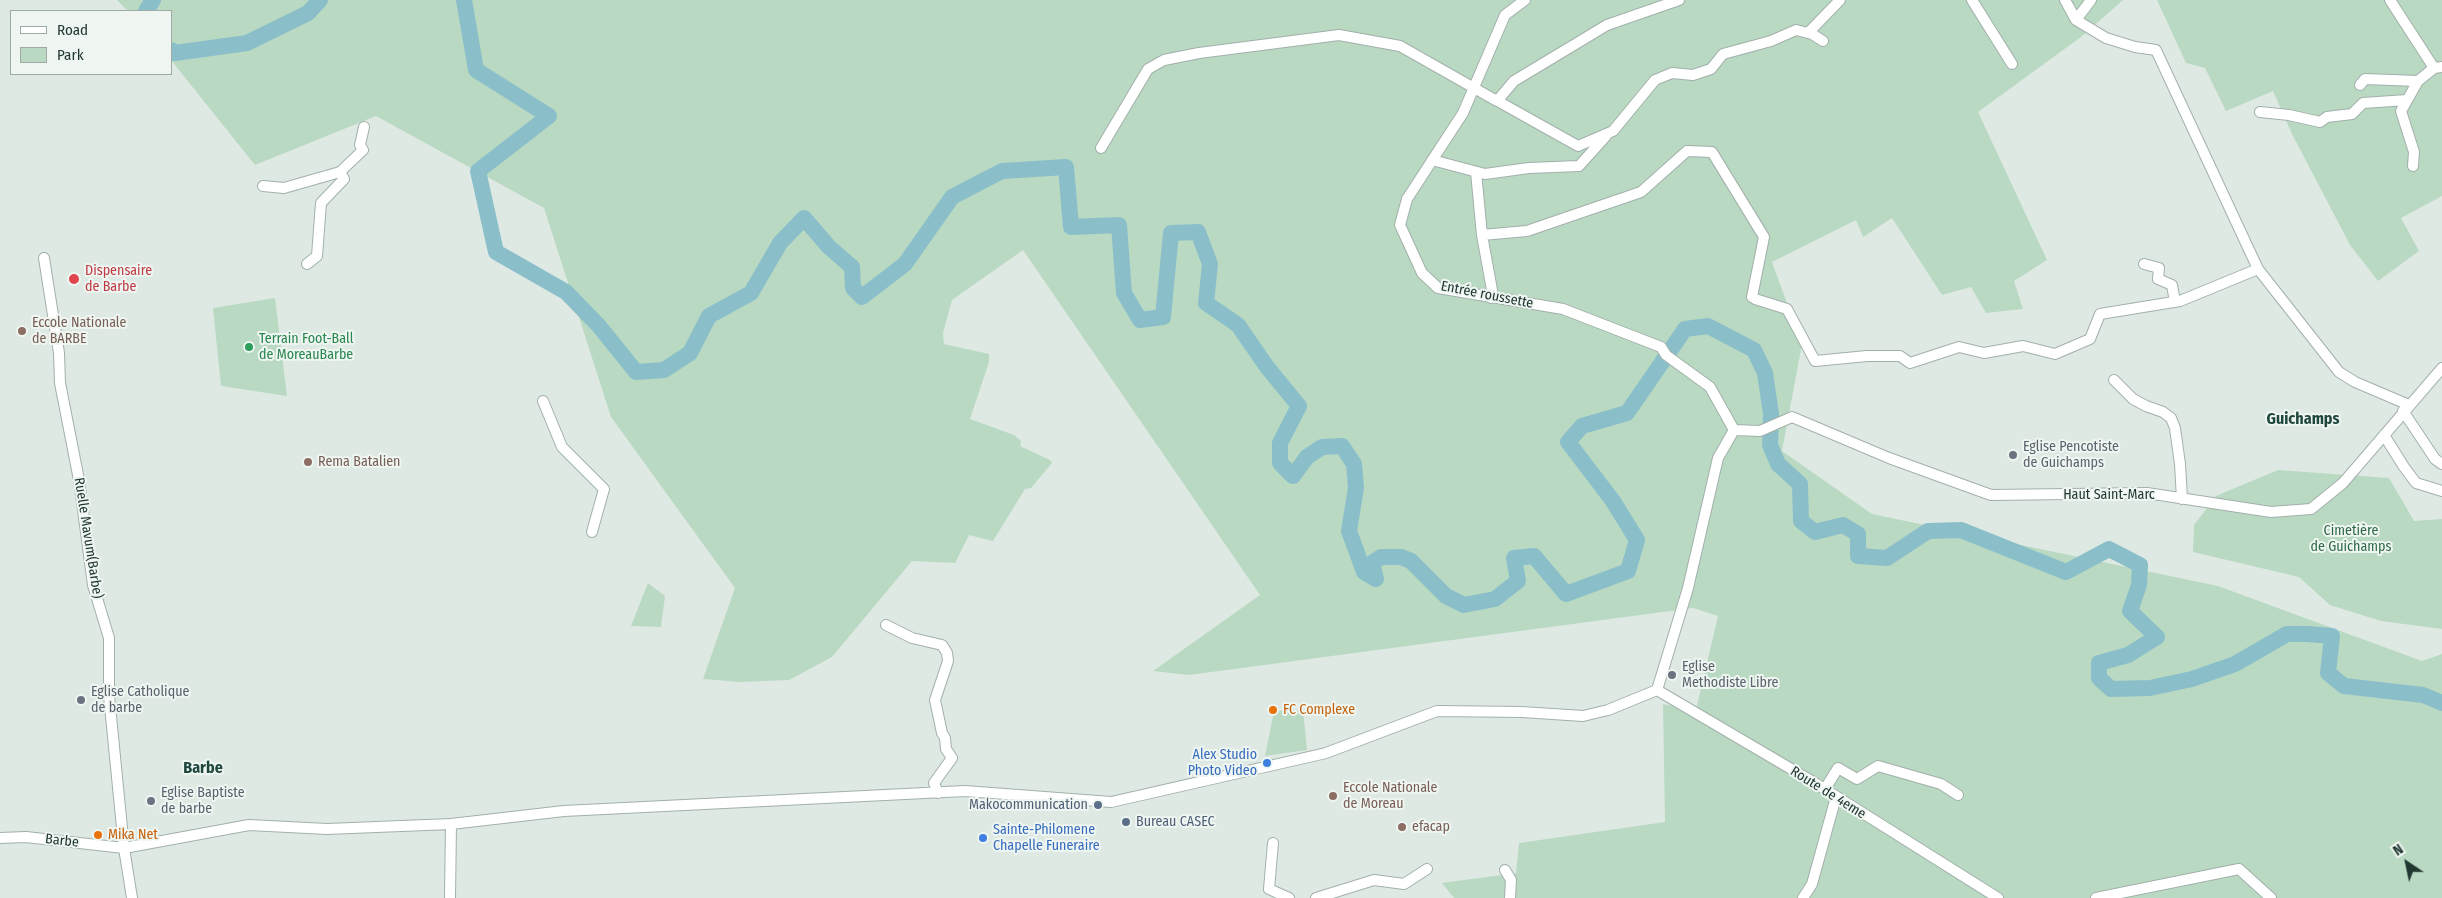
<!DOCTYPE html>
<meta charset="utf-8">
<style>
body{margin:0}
#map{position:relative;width:2442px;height:898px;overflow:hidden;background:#dfe9e4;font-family:"Fira Sans Condensed",sans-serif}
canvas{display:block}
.legend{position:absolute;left:10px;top:10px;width:162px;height:65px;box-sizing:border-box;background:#eff6f2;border:1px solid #9daaa5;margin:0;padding:6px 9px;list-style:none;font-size:15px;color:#213732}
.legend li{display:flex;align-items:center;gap:10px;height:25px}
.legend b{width:25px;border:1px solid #9daaa5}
.north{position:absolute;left:2382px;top:838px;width:50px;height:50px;-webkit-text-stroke:4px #eff6f2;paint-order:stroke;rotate:326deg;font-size:14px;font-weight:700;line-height:20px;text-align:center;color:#213732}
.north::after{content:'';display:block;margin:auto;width:18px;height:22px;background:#213732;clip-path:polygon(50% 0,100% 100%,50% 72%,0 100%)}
</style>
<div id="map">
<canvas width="2442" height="898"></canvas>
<ul class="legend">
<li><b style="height:6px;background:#fff"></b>Road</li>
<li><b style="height:14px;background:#b9d9c2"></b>Park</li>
</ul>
<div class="north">N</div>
</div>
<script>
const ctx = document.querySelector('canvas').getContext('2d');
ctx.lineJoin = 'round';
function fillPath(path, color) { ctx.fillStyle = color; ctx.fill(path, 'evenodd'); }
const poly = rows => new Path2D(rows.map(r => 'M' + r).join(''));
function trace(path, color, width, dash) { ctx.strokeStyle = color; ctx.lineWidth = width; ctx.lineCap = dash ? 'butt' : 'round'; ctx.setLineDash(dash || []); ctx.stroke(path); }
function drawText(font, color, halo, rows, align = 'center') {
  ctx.font = font + ' "Fira Sans Condensed",sans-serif'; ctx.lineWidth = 4; ctx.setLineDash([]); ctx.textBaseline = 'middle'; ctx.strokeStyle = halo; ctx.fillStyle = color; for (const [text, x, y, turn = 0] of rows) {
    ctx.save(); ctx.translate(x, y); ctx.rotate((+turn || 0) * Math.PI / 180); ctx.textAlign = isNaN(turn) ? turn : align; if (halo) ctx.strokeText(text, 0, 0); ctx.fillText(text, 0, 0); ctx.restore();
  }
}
const green = poly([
 [117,0,2123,0,2081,37,1978,112,2047,260,2014,281,2023,309,1986,313,1971,287,1942,295,1892,218,1863,237,1856,220,1772,262,1802,344,1782,451,1872,514,2218,586,2422,661,2442,654,2442,898,1454,898,1442,883,1516,873,1519,843,1665,822,1663,704,1696,710,1718,616,1693,608,1189,675,1153,671,1260,595,1023,250,952,300,943,333,944,344,989,354,989,362,970,419,1014,435,1021,441,1020,446,1050,460,1052,463,1031,488,1025,489,993,541,969,535,955,563,912,561,832,657,789,680,740,682,703,679,735,588,611,417,544,208,376,116,255,165,171,60,171,11,128,11],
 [2157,0,2442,0,2442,196,2401,218,2419,251,2378,281,2350,245,2292,134,2273,91,2226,111,2205,68,2186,63],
 [275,298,287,396,221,386,213,308],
 [2278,470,2389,478,2414,521,2442,519,2442,629,2381,621,2330,605,2299,577,2193,552,2194,525,2216,496],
 [648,583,665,596,661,627,631,626],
 [1303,710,1307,750,1265,756,1274,711]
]);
const river = poly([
 [464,0,476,70,549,116,478,171,496,252,566,292,599,326,636,372,664,370,690,353,709,316,751,293,780,243,804,218,829,247,852,267,853,288,862,297,905,264,952,197,1002,171,1066,167,1071,227,1119,225,1124,293,1140,320,1163,317,1171,233,1198,232,1210,264,1206,303,1238,325,1267,367,1299,406,1280,443,1280,463,1293,476,1307,457,1322,447,1342,446,1354,464,1356,488,1349,531,1364,572,1376,579,1372,563,1381,557,1401,557,1411,561,1446,596,1464,605,1495,599,1518,581,1514,558,1534,556,1566,594,1628,571,1637,540,1613,501,1568,442,1582,426,1627,413,1685,329,1708,326,1754,350,1765,373,1771,414,1770,445,1778,464,1800,484,1801,521,1815,532,1843,525,1858,534,1858,556,1887,558,1928,531,1961,530,2066,572,2109,549,2140,565,2139,585,2130,611,2157,637,2128,655,2099,663,2099,678,2111,689,2150,688,2192,679,2235,664,2287,634,2307,634,2332,636,2328,673,2344,686,2423,695,2442,703],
 [146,11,153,0],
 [171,50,175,53,247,43,308,13,320,0]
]);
const street = poly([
 [1525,0,1505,15,1463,113,1407,199,1400,225,1422,273,1438,288,1563,309,1661,347,1666,355,1710,387,1734,430],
 [1972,0,2012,64],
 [2065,0,2076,20,2106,38,2135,47,2156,50,2258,269,2339,372,2355,382,2409,405],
 [2390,0,2434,68,2442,67],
 [2076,20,2091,0],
 [1808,33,1840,0],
 [2360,85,2365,79,2418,81],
 [1494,99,1578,146,1613,131,1655,80,1672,73,1693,75,1711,69,1723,54,1771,41,1796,30,1812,34,1823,41],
 [2260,112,2289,115,2320,122,2327,117,2352,114,2363,103,2407,100],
 [1101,148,1148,69,1164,60,1199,53,1339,35,1400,46,1497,101,1514,81,1607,25,1679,0],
 [1432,160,1485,174,1529,168,1579,166,1606,136],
 [2413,166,2414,152,2401,111,2418,81,2434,68],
 [1476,172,1482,235,1527,231,1641,192,1687,151,1712,152,1764,237,1752,297],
 [263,186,284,188,340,172,363,150,360,145,364,127],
 [1482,235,1492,290,1491,298],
 [44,258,59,353,60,383,79,480,93,585,109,638,109,696,124,848,132,898],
 [307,264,317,256,321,203,344,179,340,172],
 [2144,264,2159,268,2158,279,2172,285,2175,302],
 [1755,299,1787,309,1815,361,1867,356,1900,356,1910,363,1959,347,1984,353,2023,346,2055,354,2090,339,2100,314,2180,301,2258,269],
 [2114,380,2133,399,2146,406,2163,412,2171,418,2175,428,2180,464,2182,499],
 [543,401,562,447,604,489,592,532],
 [2403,411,2435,459,2442,464],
 [2384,435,2404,467,2416,483,2442,491],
 [886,625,912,638,942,645,947,653,948,661,935,700,942,733,945,738,946,749,952,758,934,783,938,793],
 [1657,690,1815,783,1998,898],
 [1825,789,1838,768,1857,779,1878,766,1941,784,1958,795],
 [0,838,26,837,124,848,249,825,327,829,451,824,564,811,965,791,1111,802,1326,753,1437,711,1522,712,1583,716,1608,710,1657,690,1688,588,1718,458,1734,430,1760,431,1792,417,1889,458,1991,495,2147,493,2271,512,2311,509,2343,483,2442,368],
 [1273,843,1269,889,1289,898],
 [1505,870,1511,880,1510,898],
 [450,898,451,824],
 [1316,898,1374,880,1404,884,1427,869],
 [1803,898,1812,884,1836,797],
 [2096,898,2239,869,2271,898]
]);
const markers = [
 [74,279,6,"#e0444e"],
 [22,331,5,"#8d6e63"],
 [249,347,5,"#2e9e5b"],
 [2013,455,5,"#6b7280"],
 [308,462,5,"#8d6e63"],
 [1672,675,5,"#6b7280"],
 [81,700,5,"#6b7280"],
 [1273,710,5,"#e8710a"],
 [1267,763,5,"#3f7fe0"],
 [1333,796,5,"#8d6e63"],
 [151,801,5,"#6b7280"],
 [1098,805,5,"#5c6f8a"],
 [1126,822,5,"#5c6f8a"],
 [1402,827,5,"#8d6e63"],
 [98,835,5,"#e8710a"],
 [983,838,5,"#3f7fe0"]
];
const healthNames = [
 ["Dispensaire",85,271],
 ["de Barbe",85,287]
];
const streetNames = [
 ["Entrée roussette",1487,295,11],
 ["Haut Saint-Marc",2109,495],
 ["Ruelle Mavum(Barbe)",88,538,81],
 ["Route de 4eme",1828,793,32],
 ["Barbe",62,841,6]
];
const educationNames = [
 ["Eccole Nationale",32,323],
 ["de BARBE",32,339],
 ["Rema Batalien",318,462],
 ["Eccole Nationale",1343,788],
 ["de Moreau",1343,804],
 ["efacap",1412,827]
];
const leisureNames = [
 ["Terrain Foot-Ball",259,339],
 ["de MoreauBarbe",259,355]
];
const worshipNames = [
 ["Eglise Pencotiste",2023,447],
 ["de Guichamps",2023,463],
 ["Eglise",1682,667],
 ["Methodiste Libre",1682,683],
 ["Eglise Catholique",91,692],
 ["de barbe",91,708],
 ["Eglise Baptiste",161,793],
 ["de barbe",161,809]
];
const parkNames = [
 ["Cimetière",2351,531],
 ["de Guichamps",2351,547]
];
const foodNames = [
 ["FC Complexe",1283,710],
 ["Mika Net",108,835]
];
const shopNames = [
 ["Alex Studio",1257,755],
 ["Photo Video",1257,771],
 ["Sainte-Philomene",993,830,"left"],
 ["Chapelle Funeraire",993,846,"left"]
];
const serviceNames = [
 ["Makocommunication",1088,805],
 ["Bureau CASEC",1136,822,"left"]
];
const quarterNames = [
 ["Guichamps",2303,420],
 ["Barbe",203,769]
];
fillPath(green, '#b9d9c2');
trace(river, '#8abfca', 16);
trace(street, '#a2b0ab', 12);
trace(street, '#fff', 10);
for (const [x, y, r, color] of markers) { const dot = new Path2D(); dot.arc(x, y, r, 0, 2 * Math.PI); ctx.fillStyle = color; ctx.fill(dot); trace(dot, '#eff6f2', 2); }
drawText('14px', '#be3a42', '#eff6f2', healthNames, 'left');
drawText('14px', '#213732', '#eff6f2', streetNames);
drawText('14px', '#785e54', '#eff6f2', educationNames, 'left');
drawText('14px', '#27864d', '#eff6f2', leisureNames, 'left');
drawText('14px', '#5b616d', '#eff6f2', worshipNames, 'left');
drawText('14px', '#2f6a47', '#eff6f2', parkNames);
drawText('14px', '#c56008', '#eff6f2', foodNames, 'left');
drawText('14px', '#366cbe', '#eff6f2', shopNames, 'right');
drawText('14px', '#4e5e75', '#eff6f2', serviceNames, 'right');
drawText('bold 16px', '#1f473e', '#eff6f2', quarterNames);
</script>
